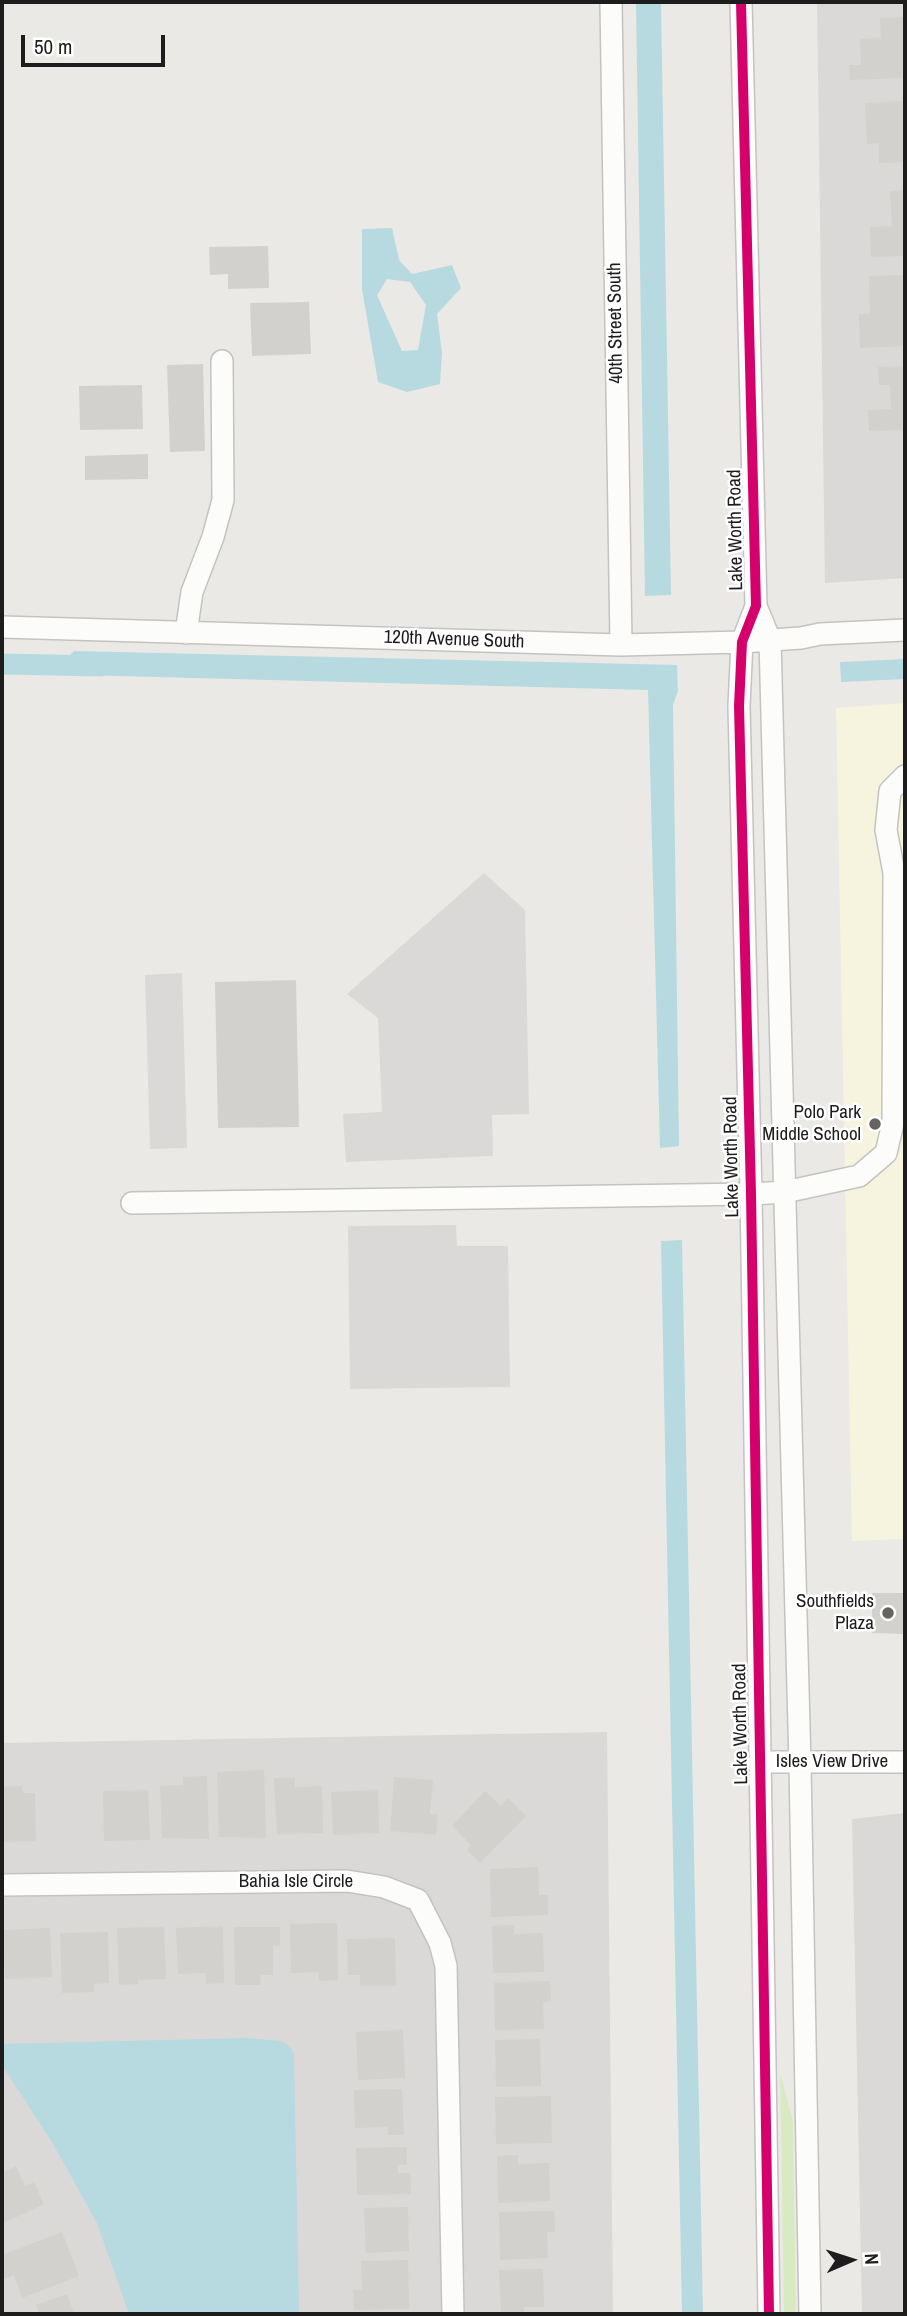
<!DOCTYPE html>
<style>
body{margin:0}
#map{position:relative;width:907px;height:2316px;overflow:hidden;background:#ebe9e5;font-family:"Archivo Narrow",sans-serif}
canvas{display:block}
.frame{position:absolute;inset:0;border:4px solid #1d1d1d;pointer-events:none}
.north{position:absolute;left:816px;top:2225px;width:70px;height:70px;-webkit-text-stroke:5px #fff;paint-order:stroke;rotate:87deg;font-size:19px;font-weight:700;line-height:28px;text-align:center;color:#1d1d1d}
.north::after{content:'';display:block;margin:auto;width:24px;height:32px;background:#1d1d1d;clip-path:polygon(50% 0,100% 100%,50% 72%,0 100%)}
.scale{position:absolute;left:21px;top:35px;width:144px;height:32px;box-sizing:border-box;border:4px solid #1d1d1d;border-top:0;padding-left:9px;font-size:21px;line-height:24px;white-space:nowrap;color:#1d1d1d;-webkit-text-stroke:5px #fff;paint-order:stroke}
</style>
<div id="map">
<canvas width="907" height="2316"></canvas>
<div class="frame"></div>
<div class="north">N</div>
<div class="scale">50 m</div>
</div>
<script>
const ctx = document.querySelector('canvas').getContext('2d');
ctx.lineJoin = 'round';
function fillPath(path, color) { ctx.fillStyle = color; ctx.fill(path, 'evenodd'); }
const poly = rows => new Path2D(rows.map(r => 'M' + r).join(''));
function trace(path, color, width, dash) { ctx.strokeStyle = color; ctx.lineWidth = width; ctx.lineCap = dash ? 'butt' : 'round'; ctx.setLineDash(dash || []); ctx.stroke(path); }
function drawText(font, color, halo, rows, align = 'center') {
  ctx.font = font + ' "Archivo Narrow",sans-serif'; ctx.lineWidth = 5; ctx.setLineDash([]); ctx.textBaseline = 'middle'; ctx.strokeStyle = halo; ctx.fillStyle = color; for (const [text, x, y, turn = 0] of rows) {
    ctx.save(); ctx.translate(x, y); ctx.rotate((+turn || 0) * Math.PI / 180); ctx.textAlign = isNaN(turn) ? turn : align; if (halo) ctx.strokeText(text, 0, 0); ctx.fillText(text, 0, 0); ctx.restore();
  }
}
const residential = poly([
 [817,2,905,2,905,578,825,583],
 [484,873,525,910,529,1114,492,1115,493,1156,346,1162,343,1114,382,1112,378,1018,347,994],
 [182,973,187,1148,150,1149,145,975],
 [456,1225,457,1246,508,1246,510,1387,350,1389,348,1226],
 [607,1732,613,2314,2,2314,2,1743],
 [905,1813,905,2314,862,2314,852,1819]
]);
const education = poly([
 [905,703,905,1539,852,1541,836,708]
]);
const grass = poly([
 [780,2073,793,2121,796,2314,784,2314]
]);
const water = poly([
 [636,2,661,2,671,595,645,596],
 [392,228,399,260,412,274,452,265,461,288,437,314,442,353,440,384,407,392,378,382,362,289,362,229],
 [387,279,410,282,426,305,418,350,402,351,377,295],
 [74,651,677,665,678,691,673,705,679,1146,660,1148,648,690,81,675,66,659],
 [905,659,905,679,841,682,840,662],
 [682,1240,703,2314,682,2314,661,1241],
 [246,2038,281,2041,289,2046,294,2054,299,2314,129,2314,97,2223,52,2142,2,2065,2,2044]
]);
const canal = poly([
 [2,664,101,666]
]);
const building = poly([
 [905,17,905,78,850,80,849,65,861,65,860,39,881,38,880,18],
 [905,101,905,162,879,163,879,143,867,144,865,103],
 [905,190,905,256,871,257,870,227,892,226,890,191],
 [268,246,269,288,228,289,228,274,210,275,209,247],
 [905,275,905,346,860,348,859,314,870,314,869,276],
 [309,302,311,354,252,356,250,303],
 [203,364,205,451,170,452,167,365],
 [905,366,905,430,869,431,868,410,891,409,890,385,879,385,878,367],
 [142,385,143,429,80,430,79,386],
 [148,454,148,479,85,480,85,456],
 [296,980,299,1127,218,1128,215,982],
 [872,1593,905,1593,905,1634,872,1633],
 [264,1770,266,1838,219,1837,217,1772],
 [207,1776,209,1839,162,1838,160,1786,183,1785,183,1777],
 [394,1777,433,1780,430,1814,438,1814,436,1835,390,1831],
 [274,1778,295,1778,295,1787,322,1786,323,1833,277,1834],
 [22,1786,23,1793,35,1793,36,1841,2,1842,2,1787],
 [148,1790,150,1840,104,1841,103,1791],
 [378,1790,379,1833,333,1835,331,1792],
 [485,1791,501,1806,508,1798,526,1816,480,1863,467,1850,471,1845,452,1826],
 [538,1867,539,1895,548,1895,548,1915,491,1917,490,1869],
 [337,1923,338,1980,319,1981,319,1972,291,1973,290,1924],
 [514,1925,514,1934,543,1933,544,1972,493,1973,492,1926],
 [223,1926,224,1983,206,1984,206,1973,178,1974,176,1928],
 [164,1927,166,1979,138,1980,138,1984,119,1985,117,1928],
 [234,1927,280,1927,280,1946,273,1946,273,1975,261,1975,260,1985,235,1985],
 [50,1928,52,1977,5,1979,3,1930],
 [108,1932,109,1983,94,1984,94,1992,62,1993,60,1933],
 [395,1938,396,1986,360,1986,360,1975,348,1975,347,1939],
 [550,1981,551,2001,543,2002,544,2029,495,2030,494,1983],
 [403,2030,405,2078,358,2080,356,2032],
 [540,2039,541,2086,496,2087,495,2040],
 [402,2089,404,2135,388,2135,388,2127,355,2128,354,2090],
 [551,2096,552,2143,496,2144,495,2097],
 [407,2147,407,2165,398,2165,398,2173,410,2173,411,2194,357,2195,356,2148],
 [518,2155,518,2164,549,2163,550,2201,498,2203,497,2156],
 [16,2166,25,2186,34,2182,44,2204,2,2224,2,2173],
 [408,2207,409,2251,366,2253,364,2208],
 [554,2211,555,2232,547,2232,548,2258,500,2260,499,2212],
 [62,2232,79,2276,22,2298,14,2275,2,2280,2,2255],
 [408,2260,409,2309,354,2310,353,2290,362,2290,361,2261],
 [543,2269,544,2307,524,2307,524,2314,501,2314,499,2270],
 [67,2294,74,2314,39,2314,36,2305]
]);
const minor = poly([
 [611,2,621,645],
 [741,2,756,606,742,642,739,706,751,1194,769,2314],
 [756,606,770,640,800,1764,810,2314],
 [2,627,621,645,742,642,801,638,820,634,905,630],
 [186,633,192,592,213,537,223,500,222,361],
 [132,1203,751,1194,785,1192,859,1176,886,1153,893,1123,894,873,886,830,890,791,905,776],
 [759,1762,905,1762],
 [2,1885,347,1881,384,1887,418,1900,440,1943,446,1966,453,2314]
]);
const cycleway = poly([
 [741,2,756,606,742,642,739,706,751,1194,769,2314]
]);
const markers = [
 [875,1124,7,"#656463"],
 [888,1613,7,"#656463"]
];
const streetNames = [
 ["40th Street South",616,323,-91],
 ["Lake Worth Road",736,530,-91],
 ["120th Avenue South",454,640,2],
 ["Lake Worth Road",732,1157,-91],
 ["Lake Worth Road",741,1724,-91],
 ["Isles View Drive",832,1762],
 ["Bahia Isle Circle",296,1882]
];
const poiNames = [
 ["Polo Park",861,1113],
 ["Middle School",861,1135],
 ["Southfields",874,1602],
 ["Plaza",874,1624]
];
fillPath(residential, '#dad9d7');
fillPath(education, '#f6f4df');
fillPath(grass, '#d9eac2');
fillPath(water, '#b6dae0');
trace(canal, '#b6dae0', 21);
fillPath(building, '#d3d1ce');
trace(minor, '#c4c3c1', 24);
trace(minor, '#fcfcfb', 21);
trace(cycleway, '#d6006c', 10);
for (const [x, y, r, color] of markers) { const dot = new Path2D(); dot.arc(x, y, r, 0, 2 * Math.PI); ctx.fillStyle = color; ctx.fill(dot); trace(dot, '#fff', 2.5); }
drawText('19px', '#1d1d1d', '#fff', streetNames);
drawText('19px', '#1d1d1d', '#fff', poiNames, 'right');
</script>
